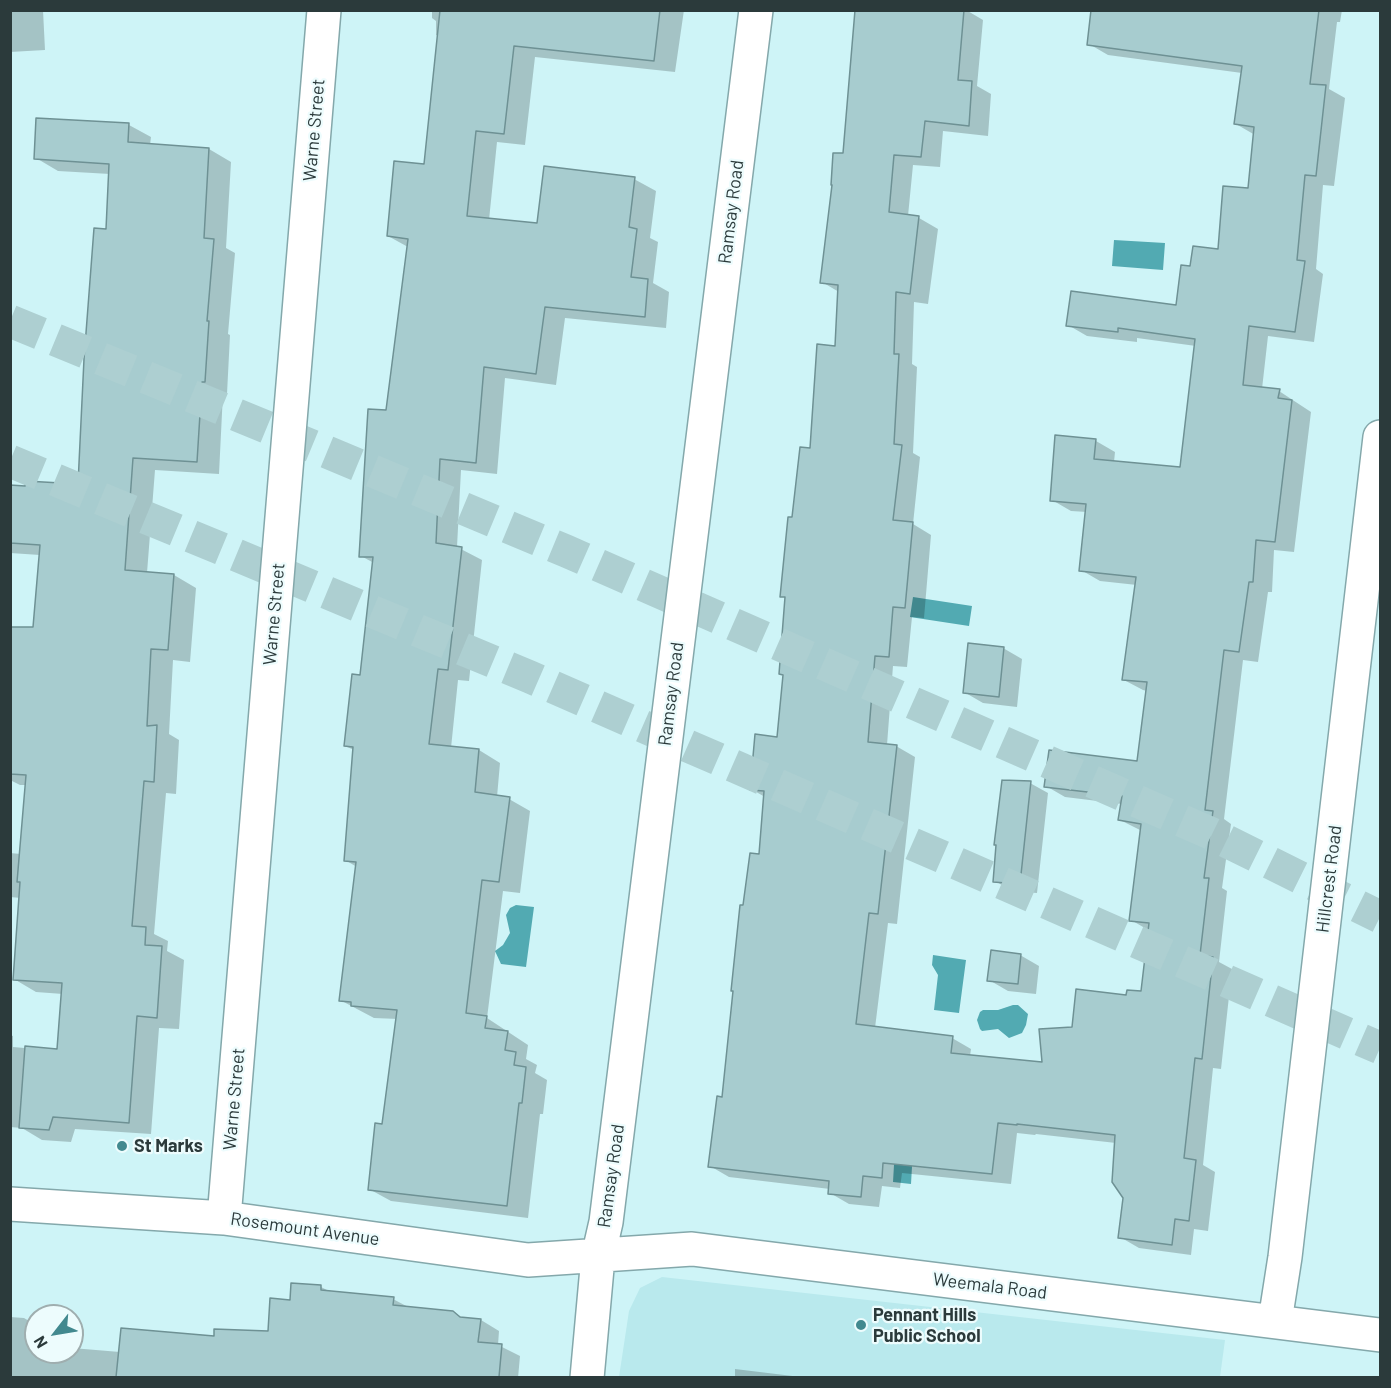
<!DOCTYPE html>
<style>
body{margin:0}
#map{position:relative;width:1391px;height:1388px;overflow:hidden;background:#cef4f7;font-family:Barlow,sans-serif}
canvas{display:block}
.frame{position:absolute;inset:0;border:12px solid #2b3a3b;pointer-events:none}
.north{position:absolute;left:24px;top:1304px;width:60px;height:60px;box-sizing:border-box;background:#edfcfd;border:2px solid #9faeaf;border-radius:50%;rotate:239deg;font-size:16px;font-weight:700;line-height:24px;text-align:center;color:#2b3a3b}
.north::after{content:'';display:block;margin:auto;width:21px;height:27px;background:#42898f;clip-path:polygon(50% 0,100% 100%,50% 72%,0 100%)}
</style>
<div id="map">
<canvas width="1391" height="1388"></canvas>
<div class="frame"></div>
<div class="north">N</div>
</div>
<script>
const ctx = document.querySelector('canvas').getContext('2d');
ctx.lineJoin = 'round';
function fillPath(path, color) { ctx.fillStyle = color; ctx.fill(path, 'evenodd'); }
const poly = rows => new Path2D(rows.map(r => 'M' + r).join(''));
function trace(path, color, width, dash) { ctx.strokeStyle = color; ctx.lineWidth = width; ctx.lineCap = dash ? 'butt' : 'round'; ctx.setLineDash(dash || []); ctx.stroke(path); }
function drawText(font, color, halo, rows, align = 'center') {
  ctx.font = font + ' Barlow,sans-serif'; ctx.lineWidth = 4.5; ctx.setLineDash([]); ctx.textBaseline = 'middle'; ctx.strokeStyle = halo; ctx.fillStyle = color; for (const [text, x, y, turn = 0] of rows) {
    ctx.save(); ctx.translate(x, y); ctx.rotate((+turn || 0) * Math.PI / 180); ctx.textAlign = isNaN(turn) ? turn : align; if (halo) ctx.strokeText(text, 0, 0); ctx.fillText(text, 0, 0); ctx.restore();
  }
}
const built = poly([
 [662,1277,1225,1340,1220,1377,619,1377,629,1311,640,1288]
]);
const water = poly([
 [1114,240,1165,243,1163,270,1112,266],
 [913,597,972,606,969,626,910,617],
 [516,905,534,907,526,967,501,964,495,951,503,945,510,933,506,915,510,908],
 [933,955,966,960,959,1013,934,1010,938,975,932,965],
 [1013,1005,1018,1005,1028,1014,1026,1025,1022,1033,1009,1038,998,1029,982,1031,980,1029,977,1020,980,1012,983,1010,998,1010],
 [896,1130,914,1132,911,1184,893,1182]
]);
const shadow = poly([
 [10,10,43,10,45,50,10,52],
 [432,10,684,10,675,72,535,57,525,145,497,142,489,220,538,225,634,179,656,191,650,238,658,242,653,283,669,292,666,328,565,318,556,385,505,378,497,474,461,470,457,547,482,560,469,681,458,680,451,748,479,750,500,763,497,797,509,799,530,811,520,893,503,891,487,1018,528,1045,526,1059,537,1065,535,1073,547,1080,543,1114,540,1114,528,1218,391,1201,369,1189,383,1126,398,1019,374,1018,340,1000,357,867,345,860,354,750,345,746,362,677,374,563,361,556,387,412,408,247,388,236,425,166,439,36,436,35,436,21,432,18],
 [857,10,966,10,983,20,977,86,991,94,988,136,943,131,940,167,913,165,908,216,919,218,938,229,928,304,914,302,912,364,917,367,913,453,920,457,913,524,931,535,924,618,912,617,907,667,893,666,887,745,896,746,915,757,897,924,888,923,875,1028,952,1038,971,1049,970,1056,1043,1064,1074,1028,1127,996,1143,993,1150,931,1131,920,1142,831,1120,820,1122,804,1065,797,1046,786,1138,762,1147,691,1143,690,1124,680,1137,585,1100,581,1081,570,1087,512,1071,511,1052,500,1096,441,1115,452,1114,462,1181,469,1196,346,1137,338,1137,342,1087,336,1068,325,1177,307,1192,268,1219,251,1250,190,1255,135,1236,124,1242,73,1108,55,1089,44,1180,10,1342,10,1340,22,1337,22,1329,89,1345,98,1334,186,1323,185,1316,269,1323,274,1314,342,1268,336,1262,389,1279,391,1311,412,1294,552,1274,550,1272,592,1268,592,1258,662,1243,660,1224,819,1231,824,1222,888,1227,891,1219,962,1232,969,1221,1069,1213,1068,1203,1165,1215,1172,1208,1231,1194,1229,1191,1255,1139,1248,1120,1237,1125,1197,1116,1143,1036,1134,1035,1135,1017,1133,1011,1184,902,1173,900,1188,882,1186,879,1207,849,1204,830,1193,830,1189,729,1177,710,1166,724,1098,745,907,760,856,765,797,751,789,778,738,785,676,786,598,782,596,793,519,836,347,839,292,822,282,844,155],
 [129,125,151,137,150,145,209,149,231,162,226,248,235,253,228,334,230,335,227,394,223,393,219,474,155,470,147,573,174,575,196,588,190,662,173,660,169,734,179,740,176,794,166,793,154,934,168,941,167,951,184,960,179,1029,159,1028,151,1134,75,1129,71,1142,42,1140,22,1128,10,1127,10,1035,13,1036,13,1047,59,1051,63,994,36,992,14,979,21,898,10,897,10,853,21,854,26,785,20,785,10,780,10,628,34,629,40,555,10,553,10,487,79,486,108,231,110,174,58,171,36,158],
 [1003,648,1022,659,1017,707,983,703,964,692],
 [1030,783,1048,793,1037,893,1012,891,995,881],
 [1020,955,1039,966,1036,994,1008,991,989,980],
 [321,1287,331,1292,393,1299,410,1308,453,1312,465,1319,481,1320,499,1331,498,1345,520,1356,518,1378,10,1378,10,1317,24,1318,36,1325,36,1352,72,1352,72,1348,120,1352,215,1338,269,1333,291,1301],
 [735,1369,809,1378,735,1378]
]);
const building = poly([
 [440,10,660,10,654,61,514,46,504,134,476,131,467,216,537,223,544,166,635,177,629,227,637,229,631,277,648,279,645,317,545,307,536,374,484,367,476,463,440,459,436,543,462,547,448,670,438,669,429,744,479,749,475,792,510,797,499,882,482,880,466,1013,487,1016,485,1028,508,1031,505,1050,516,1052,514,1065,526,1067,522,1103,519,1103,507,1206,368,1190,375,1123,382,1124,397,1010,351,1006,351,1002,339,1001,356,862,344,861,353,747,344,746,352,674,360,675,373,557,359,557,368,409,386,410,408,239,387,236,394,161,424,164,440,10],
 [855,10,964,10,958,80,972,81,969,126,925,121,921,157,894,155,889,212,919,216,910,294,896,292,894,354,899,354,894,444,902,445,893,520,913,522,905,608,893,607,889,657,875,656,868,742,897,745,878,914,869,913,856,1024,953,1036,951,1053,1042,1062,1039,1029,1072,1027,1076,989,1126,995,1127,990,1141,991,1149,923,1129,921,1141,824,1118,820,1122,796,1044,787,1049,750,1137,761,1147,682,1122,680,1136,577,1079,571,1086,504,1050,501,1055,435,1096,439,1094,459,1180,467,1195,339,1118,328,1118,332,1066,326,1071,291,1176,305,1181,265,1190,266,1193,246,1218,249,1223,186,1248,188,1254,127,1234,124,1242,66,1087,45,1091,10,1319,10,1310,84,1326,85,1316,176,1305,175,1297,260,1305,261,1295,332,1249,326,1243,385,1280,389,1278,398,1292,400,1275,542,1256,540,1253,582,1249,582,1239,652,1224,650,1205,810,1213,811,1204,878,1209,878,1200,955,1213,957,1202,1059,1195,1058,1184,1158,1196,1160,1189,1221,1175,1219,1172,1245,1118,1238,1123,1198,1112,1182,1115,1135,1017,1124,1017,1125,998,1123,992,1174,883,1163,882,1178,863,1176,861,1197,828,1194,829,1181,708,1167,717,1096,722,1097,733,991,731,991,740,905,743,905,750,853,759,854,764,791,750,790,755,734,777,737,783,675,779,674,785,597,780,597,788,517,792,517,800,447,810,448,817,344,835,346,838,285,820,283,832,185,831,185,833,153,843,153,855,10],
 [36,118,129,123,128,142,209,148,204,238,214,239,207,321,209,321,205,382,202,382,197,462,133,458,125,570,174,574,168,650,151,649,147,726,157,725,154,782,144,781,132,926,146,927,145,945,162,946,157,1018,137,1016,129,1123,53,1117,49,1130,19,1128,25,1046,57,1049,62,983,13,980,20,882,17,882,26,775,10,774,10,627,33,627,40,545,10,543,10,485,25,486,26,481,78,484,84,359,94,228,106,229,109,164,34,159,36,118],
 [968,643,1004,647,999,697,963,693,968,643],
 [1002,780,1031,781,1020,884,993,882,996,845,994,845,1002,780],
 [991,950,1021,954,1018,984,987,981,991,950],
 [291,1283,321,1285,321,1290,394,1297,393,1305,453,1311,460,1317,481,1319,478,1342,502,1344,499,1377,116,1377,121,1328,214,1336,214,1329,268,1331,270,1298,290,1300,291,1283]
]);
const highwayTunnel = poly([
 [10,321,566,551,1210,833,1380,917],
 [10,461,530,677,1380,1048]
]);
const minor = poly([
 [10,1204,224,1218,528,1260,692,1249,1380,1335],
 [224,1218,324,10],
 [1275,1321,1285,1257,1380,437],
 [587,1378,598,1257,606,1222,756,10]
]);
const markers = [
 [122,1146,6,"#42898f"],
 [861,1325,6,"#42898f"]
];
const streetNames = [
 ["Warne Street",314,130,-85],
 ["Ramsay Road",731,212,-83],
 ["Warne Street",274,614,-85],
 ["Ramsay Road",671,694,-83],
 ["Hillcrest Road",1329,879,-83],
 ["Warne Street",234,1099,-85],
 ["Ramsay Road",611,1176,-82],
 ["Rosemount Avenue",305,1229,8],
 ["Weemala Road",990,1286,7]
];
const poiNames = [
 ["St Marks",134,1146],
 ["Pennant Hills",873,1315],
 ["Public School",873,1336]
];
fillPath(built, '#b9e9ed');
fillPath(water, '#52aab2');
fillPath(shadow, '#0003');
fillPath(building, '#a7cccf');
trace(building, '#6e9194', 1.5);
trace(highwayTunnel, '#adcfd1', 33, [33, 16]);
trace(minor, '#84a8ab', 36);
trace(minor, '#fff', 33);
for (const [x, y, r, color] of markers) { const dot = new Path2D(); dot.arc(x, y, r, 0, 2 * Math.PI); ctx.fillStyle = color; ctx.fill(dot); trace(dot, '#edfcfd', 2); }
drawText('18px', '#2b3a3b', '#edfcfd', streetNames);
drawText('bold 18px', '#2b3a3b', '#edfcfd', poiNames, 'left');
</script>
